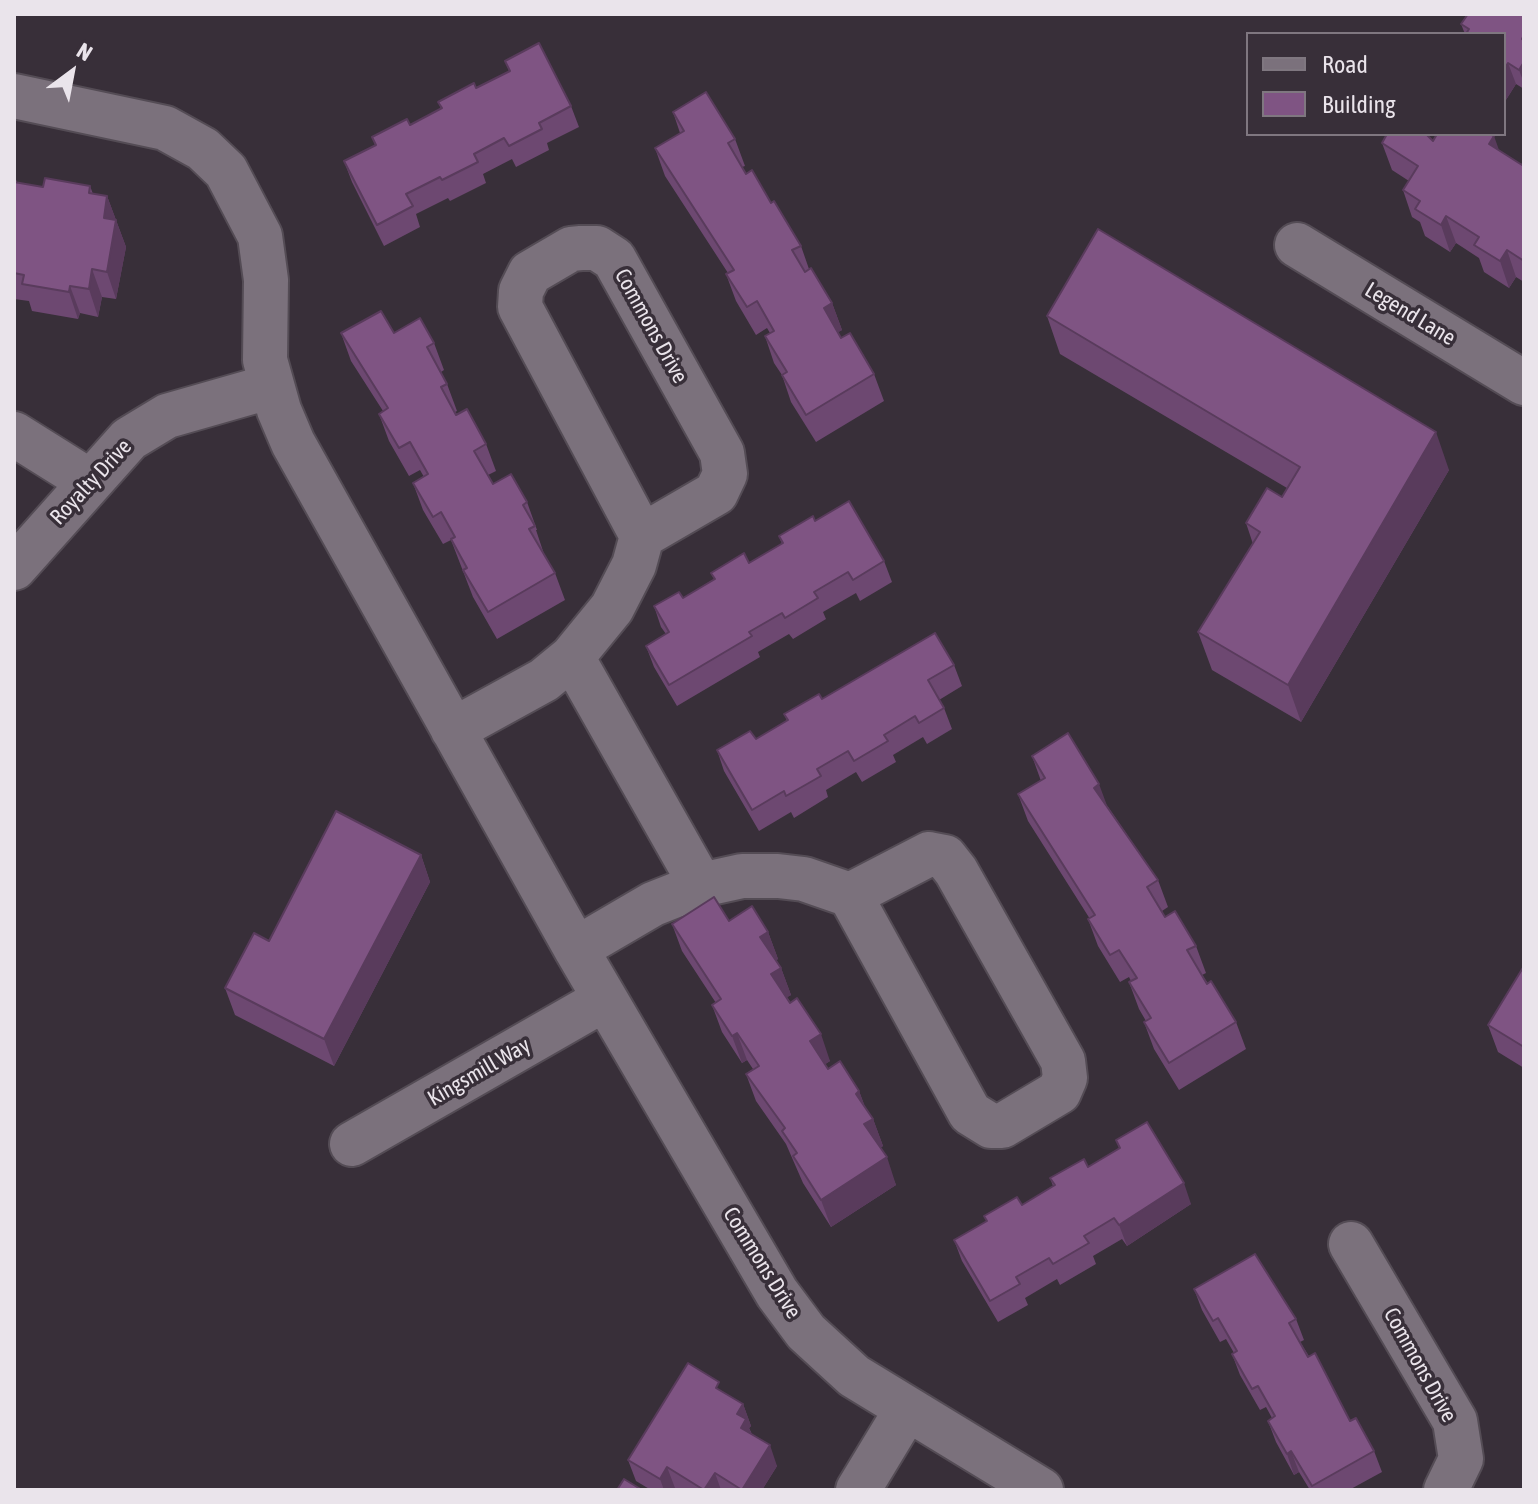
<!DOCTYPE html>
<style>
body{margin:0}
#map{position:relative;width:1538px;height:1504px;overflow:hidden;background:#382f39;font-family:"Asap Condensed",sans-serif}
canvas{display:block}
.frame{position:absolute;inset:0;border:16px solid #eae4eb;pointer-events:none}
.legend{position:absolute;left:1246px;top:32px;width:260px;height:104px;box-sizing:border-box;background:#382f39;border:2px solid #7f7780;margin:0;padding:10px 14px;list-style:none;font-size:24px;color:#eae4eb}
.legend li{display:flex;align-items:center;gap:16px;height:40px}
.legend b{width:40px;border:2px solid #7f7780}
.north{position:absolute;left:32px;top:32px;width:80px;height:80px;-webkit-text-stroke:6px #382f39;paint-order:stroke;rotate:32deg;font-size:22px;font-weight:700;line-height:32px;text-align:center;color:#eae4eb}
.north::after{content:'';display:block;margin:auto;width:28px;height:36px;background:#eae4eb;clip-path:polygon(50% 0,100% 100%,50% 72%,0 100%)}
</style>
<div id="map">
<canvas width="1538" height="1504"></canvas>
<div class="frame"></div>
<ul class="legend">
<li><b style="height:10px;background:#7b717c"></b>Road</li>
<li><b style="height:22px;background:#7f5483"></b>Building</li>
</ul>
<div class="north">N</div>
</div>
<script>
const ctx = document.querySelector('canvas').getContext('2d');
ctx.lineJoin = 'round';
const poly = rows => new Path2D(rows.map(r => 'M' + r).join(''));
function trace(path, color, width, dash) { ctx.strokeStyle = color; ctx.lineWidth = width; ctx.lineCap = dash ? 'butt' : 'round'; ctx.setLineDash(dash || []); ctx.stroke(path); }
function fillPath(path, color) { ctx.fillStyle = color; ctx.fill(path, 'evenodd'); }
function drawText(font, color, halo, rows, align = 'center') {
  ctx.font = font + ' "Asap Condensed",sans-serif'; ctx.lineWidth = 7; ctx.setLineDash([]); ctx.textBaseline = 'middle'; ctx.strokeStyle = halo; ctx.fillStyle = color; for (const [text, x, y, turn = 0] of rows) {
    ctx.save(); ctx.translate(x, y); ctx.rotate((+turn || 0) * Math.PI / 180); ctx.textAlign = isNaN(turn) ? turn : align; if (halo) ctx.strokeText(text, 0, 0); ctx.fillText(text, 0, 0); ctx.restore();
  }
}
const minor = poly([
 [14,96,165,128,203,149,226,171,260,236,266,280,265,360,279,410,293,443,576,949,777,1293,806,1332,854,1376,1041,1490],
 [1297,245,1524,383],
 [581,248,597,248,614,259,722,453,725,474,716,493,642,536,520,307,521,291,530,273,571,249,581,248],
 [14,434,89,481],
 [14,568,129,439,167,416,272,386],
 [572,657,701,885,742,876,778,876,804,879,850,895],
 [453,730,544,680,572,657,612,608,634,565,642,536],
 [929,854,945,857,956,871,1063,1061,1065,1078,1059,1092,1002,1126,991,1126,970,1113,850,895,929,854],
 [576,949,653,904,701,885],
 [352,1144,605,999],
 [1351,1244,1455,1421,1461,1459,1446,1490],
 [858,1490,907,1409]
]);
const wall = poly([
 [1524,14,1524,89,1516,84,1504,103,1504,34,1465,34,1461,24],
 [505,61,571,106,579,127,547,143,549,150,516,167,512,159,483,174,486,183,450,201,448,198,416,214,420,227,384,246,352,182,344,161,375,145,372,137,410,125,441,109,438,102,476,88,509,71],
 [673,112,735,139,745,166,742,167,746,174,771,203,801,246,809,269,832,303,842,330,838,332,841,338,874,374,884,401,816,442,791,402,782,375,774,363,765,336,770,333,767,328,756,335,736,301,726,274,728,273,665,176,655,148,680,133],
 [1433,141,1499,151,1522,165,1524,161,1524,282,1516,277,1509,288,1484,272,1479,258,1456,243,1450,252,1425,236,1420,222,1412,217,1403,190,1409,181,1392,170,1382,143],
 [14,175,17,182,43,187,90,186,93,194,107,196,126,247,116,299,102,297,98,317,80,313,78,319,32,311,29,301,14,299],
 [1047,316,1449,470,1301,722,1212,670,1198,632,1253,544,1246,523,1282,497,1287,488,1060,354],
 [341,333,394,333,434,343,444,370,441,372,447,384,457,411,455,412,486,444,496,471,488,475,493,484,527,502,537,530,536,530,544,554,555,573,565,600,497,639,473,597,451,540,443,544,423,510,413,483,424,477,420,470,409,476,389,441,379,414,383,411,351,361],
 [815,521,884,561,892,582,860,601,856,593,823,612,826,619,793,639,789,634,758,652,760,657,677,706,654,667,646,646,666,634,661,627,654,606,683,598,714,579,711,573,749,563,782,544,779,536],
 [954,665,962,686,939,700,944,708,952,729,927,744,923,737,893,755,896,762,862,782,856,772,826,790,828,797,794,818,791,812,759,831,724,771,717,750,756,739,787,721,784,714,822,699],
 [1032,756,1108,807,1158,880,1168,907,1162,911,1165,917,1196,946,1206,973,1202,975,1236,1022,1246,1049,1179,1090,1154,1049,1144,1022,1146,1021,1139,1009,1129,982,1131,981,1129,977,1120,982,1098,946,1088,919,1090,919,1028,821,1018,794,1041,781],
 [421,855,430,882,334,1066,235,1015,225,988,269,941],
 [729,921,768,932,778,959,776,960,781,968,791,995,787,997,830,1061,825,1064,828,1069,859,1091,865,1107,873,1119,883,1146,880,1148,896,1185,831,1227,803,1183,786,1144,756,1101,746,1074,753,1069,747,1060,742,1063,722,1032,712,1005,716,1003,682,951,672,924],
 [1524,966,1524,1068,1498,1052,1488,1025],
 [1116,1140,1191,1204,1127,1246,1122,1239,1093,1256,1096,1264,1060,1285,1057,1279,1025,1298,1028,1305,998,1322,962,1261,954,1240,1022,1205,1053,1186,1050,1178,1088,1167,1119,1148],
 [1194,1289,1296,1319,1304,1340,1300,1342,1350,1421,1374,1451,1382,1472,1349,1490,1310,1490,1299,1472,1294,1475,1276,1442,1268,1421,1272,1418,1266,1407,1260,1410,1240,1375,1232,1354,1234,1353,1226,1339,1220,1342,1202,1310],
 [723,1392,743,1404,751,1426,749,1428,752,1434,777,1466,762,1490,677,1490,675,1488,674,1490,651,1490,636,1481,628,1460]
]);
const shadedWall = poly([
 [1524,62,1524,83,1519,70],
 [1508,63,1516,84,1504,103,1504,70],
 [1494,136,1504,164,1489,144],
 [107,196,126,247,116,299,107,272,104,218],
 [1446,216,1456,243,1450,252,1441,225],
 [1507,250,1516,277,1509,288,1500,261],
 [92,269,102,297,98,317,89,289],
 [70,286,80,313,78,319,69,292],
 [832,303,842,330,834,335,824,308],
 [1436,432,1449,470,1301,722,1288,685],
 [1099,784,1109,811,1094,788],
 [421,855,430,882,334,1066,324,1039],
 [768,932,778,959,770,964,760,937],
 [781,968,791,995,781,1001,771,974],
 [737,1033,747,1060,742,1063,732,1036],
 [821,1034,830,1061,820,1068,810,1041],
 [859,1091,869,1118,856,1094],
 [873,1119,883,1146,874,1151,864,1124],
 [887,1157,896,1185,831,1227,821,1200],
 [1184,1183,1191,1204,1127,1246,1119,1225],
 [743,1404,751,1426,749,1428,754,1440,749,1449,737,1414],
 [770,1445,777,1466,762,1490,742,1490],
 [1291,1451,1299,1472,1294,1475,1287,1454],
 [667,1467,675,1488,674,1490,664,1490,660,1479],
 [715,1473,721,1490,704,1490]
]);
const building = poly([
 [1468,14,1524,14,1524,35,1522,39,1524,40,1524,62,1519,70,1508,63,1504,70,1504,34,1466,34,1469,29,1461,24,1468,14],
 [539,43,571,106,539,123,542,129,509,146,504,138,474,154,478,162,442,180,440,177,406,194,413,206,377,225,344,161,376,145,372,137,407,119,410,125,442,108,438,102,474,83,476,88,510,71,505,61,539,43],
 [706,92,735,139,728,143,746,174,752,170,771,203,774,201,801,246,792,250,805,272,811,268,832,303,824,308,841,338,850,333,874,374,806,415,782,375,787,372,765,336,774,331,757,301,747,307,726,274,734,270,655,148,684,131,673,112,706,92],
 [1387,134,1426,134,1433,141,1437,134,1490,134,1494,136,1489,144,1522,165,1524,161,1524,261,1507,250,1500,261,1474,245,1479,237,1446,216,1441,225,1415,209,1420,201,1403,190,1418,166,1382,143,1387,134],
 [45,178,90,186,89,193,107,196,104,218,116,220,107,272,92,269,89,289,70,286,69,292,22,284,24,275,14,273,14,182,43,187,45,178],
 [1098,229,1436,432,1288,685,1198,632,1260,532,1246,523,1267,488,1282,497,1300,467,1047,316,1098,229],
 [381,311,394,333,420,318,434,343,427,347,447,384,441,387,456,415,467,409,486,444,474,451,493,484,511,474,527,502,523,505,535,526,529,529,555,573,488,612,463,570,467,568,451,539,455,537,441,512,433,517,413,483,428,474,410,442,399,448,379,414,388,408,341,333,381,311],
 [849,501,884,561,853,580,848,572,814,592,818,598,785,618,782,613,749,632,752,636,669,685,646,646,669,632,654,606,679,592,683,598,715,579,711,573,744,553,749,563,783,543,779,536,813,516,815,521,849,501],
 [935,633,954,665,928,680,944,708,919,723,915,716,884,735,888,741,854,761,848,751,817,769,821,776,786,796,784,791,752,810,717,750,750,731,756,739,788,720,784,714,819,694,822,699,935,633],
 [1068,733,1099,784,1094,788,1158,880,1147,887,1165,917,1175,911,1196,946,1187,950,1207,984,1211,981,1236,1022,1169,1063,1144,1022,1151,1018,1129,982,1137,978,1119,950,1110,955,1088,919,1095,915,1018,794,1045,778,1032,756,1068,733],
 [336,811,421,855,324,1039,225,988,254,933,269,941,336,811],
 [714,897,729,921,752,906,768,932,760,937,781,968,771,974,790,1003,797,998,821,1034,810,1041,828,1069,840,1061,859,1091,856,1094,873,1119,864,1124,887,1157,821,1200,793,1156,797,1153,782,1131,785,1128,746,1074,759,1066,737,1033,732,1036,712,1005,721,999,672,924,714,897],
 [1524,966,1524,1047,1488,1025,1524,966],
 [1147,1122,1184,1183,1119,1225,1114,1218,1084,1236,1089,1243,1053,1264,1049,1258,1016,1277,1020,1284,990,1301,954,1240,987,1221,984,1216,1017,1197,1022,1205,1055,1185,1050,1178,1084,1159,1088,1167,1120,1148,1116,1140,1147,1122],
 [1255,1254,1296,1319,1289,1323,1308,1357,1315,1353,1350,1421,1356,1418,1374,1451,1312,1486,1291,1451,1287,1454,1268,1421,1275,1416,1258,1386,1252,1389,1232,1354,1237,1351,1218,1318,1213,1321,1194,1289,1255,1254],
 [688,1363,719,1382,716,1388,743,1404,737,1414,746,1419,741,1428,770,1445,742,1490,715,1473,704,1490,667,1467,660,1479,628,1460,688,1363],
 [624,1479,642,1490,617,1490,624,1479]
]);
const streetNames = [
 ["Legend Lane",1410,314,31],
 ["Commons Drive",651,326,61],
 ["Royalty Drive",91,482,-47],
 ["Kingsmill Way",479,1072,-30],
 ["Commons Drive",762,1263,58],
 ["Commons Drive",1420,1365,61]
];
trace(minor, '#544c55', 48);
trace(minor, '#7b717c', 44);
fillPath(wall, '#6d4871');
fillPath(shadedWall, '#593b5c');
fillPath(building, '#7f5483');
trace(building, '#593b5c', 2);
drawText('22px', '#eae4eb', '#382f39', streetNames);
</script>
